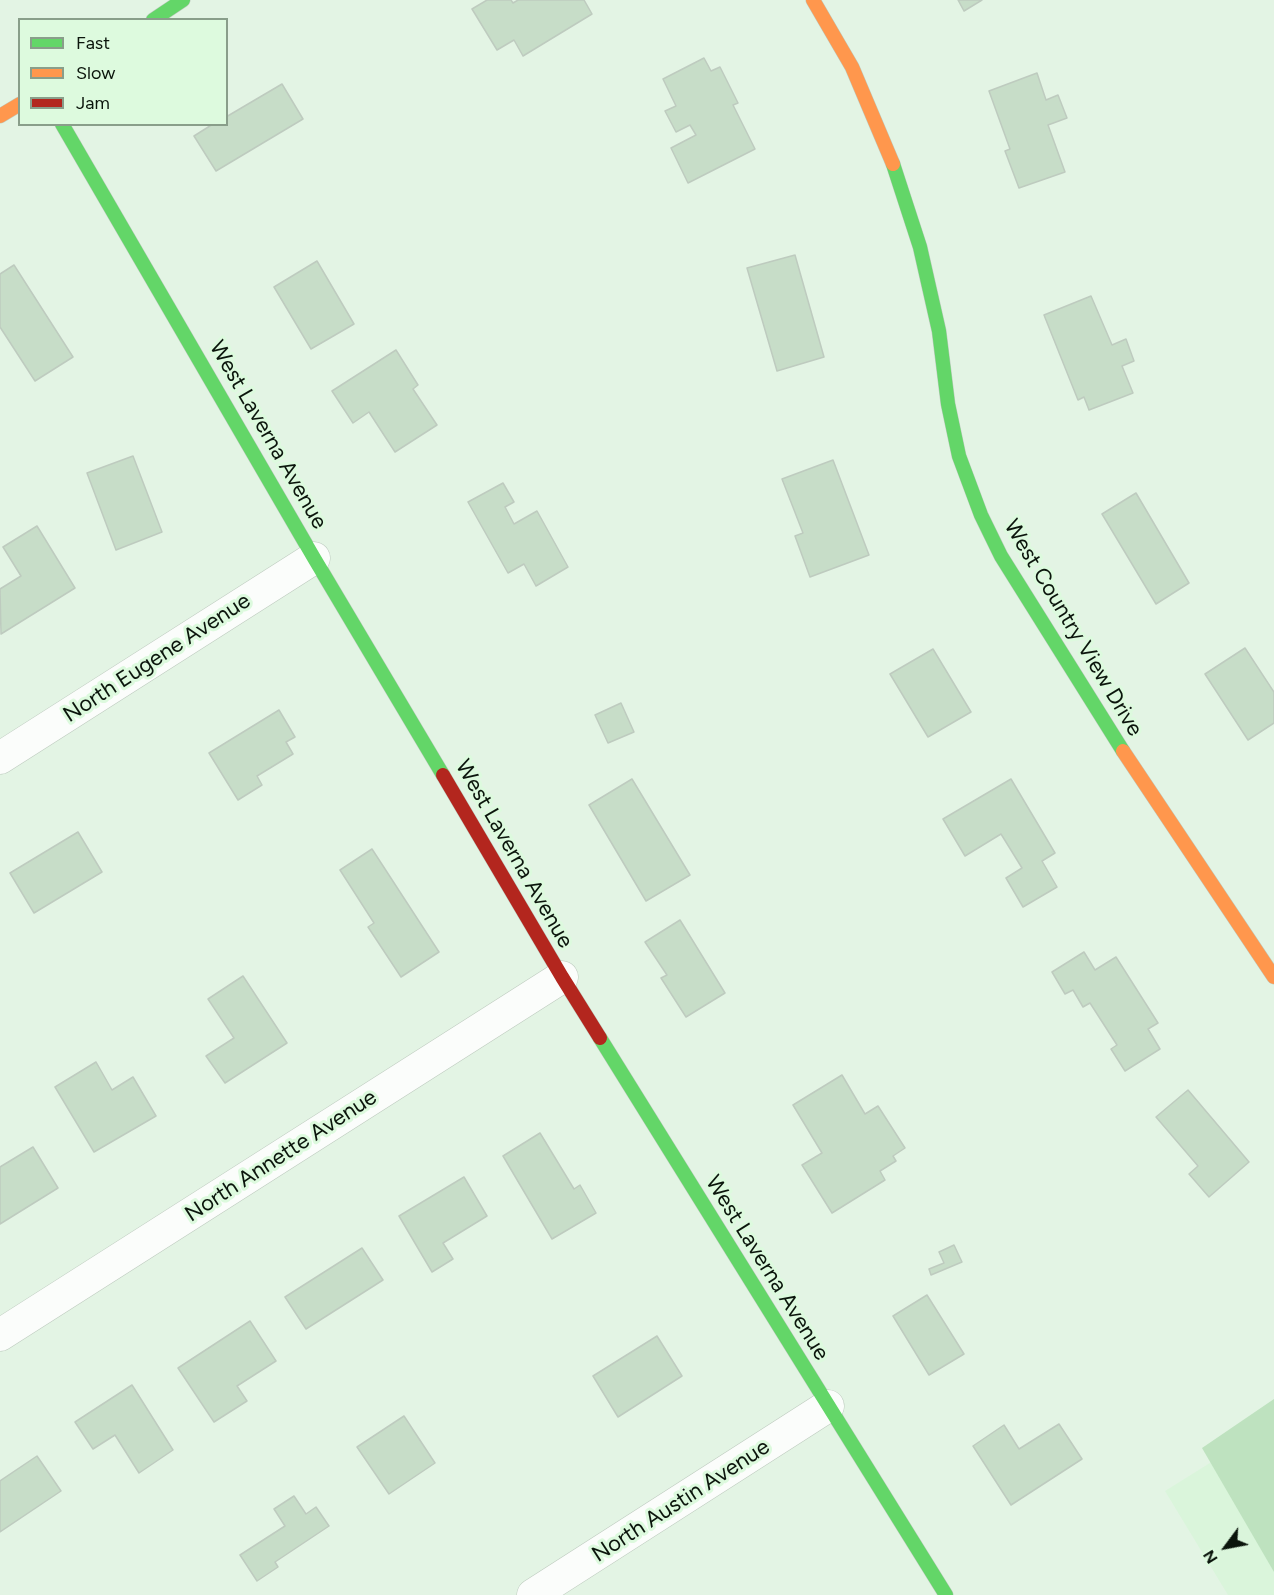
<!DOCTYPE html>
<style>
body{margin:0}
#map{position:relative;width:1274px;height:1595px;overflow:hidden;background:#e3f4e4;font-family:Figtree,sans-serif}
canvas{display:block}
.legend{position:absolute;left:18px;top:18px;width:210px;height:108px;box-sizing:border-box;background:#ddfade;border:2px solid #899e8a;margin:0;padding:8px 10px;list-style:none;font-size:18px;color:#0b150c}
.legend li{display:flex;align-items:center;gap:12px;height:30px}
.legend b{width:30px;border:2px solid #899e8a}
.north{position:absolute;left:1196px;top:1517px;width:60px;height:60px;-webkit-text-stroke:4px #ddfade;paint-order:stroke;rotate:238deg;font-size:16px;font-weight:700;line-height:24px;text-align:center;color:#0b150c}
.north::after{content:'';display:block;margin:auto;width:21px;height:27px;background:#0b150c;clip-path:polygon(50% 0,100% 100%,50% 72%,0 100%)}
</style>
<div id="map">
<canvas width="1274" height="1595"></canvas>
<ul class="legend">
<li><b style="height:8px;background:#63d668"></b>Fast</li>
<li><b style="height:8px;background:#ff974d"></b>Slow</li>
<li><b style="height:8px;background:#b3261e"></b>Jam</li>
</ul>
<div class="north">N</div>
</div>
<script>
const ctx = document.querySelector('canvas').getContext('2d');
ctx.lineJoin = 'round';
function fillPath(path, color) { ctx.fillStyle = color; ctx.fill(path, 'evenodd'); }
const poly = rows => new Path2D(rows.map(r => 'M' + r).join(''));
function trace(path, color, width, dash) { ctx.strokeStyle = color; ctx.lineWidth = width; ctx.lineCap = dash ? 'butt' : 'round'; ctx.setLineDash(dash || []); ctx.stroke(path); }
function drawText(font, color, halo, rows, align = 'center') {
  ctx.font = font + ' Figtree,sans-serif'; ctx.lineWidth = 6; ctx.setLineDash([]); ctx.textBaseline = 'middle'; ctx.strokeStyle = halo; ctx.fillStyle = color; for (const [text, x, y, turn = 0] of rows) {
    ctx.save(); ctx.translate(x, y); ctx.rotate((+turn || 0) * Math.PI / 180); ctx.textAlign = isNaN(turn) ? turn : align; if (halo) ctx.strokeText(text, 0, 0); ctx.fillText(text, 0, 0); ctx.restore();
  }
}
const built = poly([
 [1274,1423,1274,1595,1228,1595,1165,1491]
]);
const green = poly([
 [1274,1399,1274,1572,1202,1448]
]);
const building = poly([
 [487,0,511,0,513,3,518,0,584,0,592,14,523,56,514,40,497,50,472,9,487,0],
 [958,0,982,0,964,11,958,0],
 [704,58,711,71,720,67,738,103,733,105,755,149,688,183,671,148,696,135,690,125,676,132,665,111,676,106,663,79,704,58],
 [1037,73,1046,100,1058,95,1067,118,1048,125,1065,172,1019,188,1005,151,1010,149,989,91,1037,73],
 [282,84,303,119,216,171,194,136,213,124,226,124,226,117,282,84],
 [795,255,824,357,777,371,747,268,795,255],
 [317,261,354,324,311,349,274,287,317,261],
 [14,265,73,357,35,381,0,327,0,274,14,265],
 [1091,296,1112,345,1126,339,1134,361,1122,366,1133,393,1089,410,1084,397,1078,400,1044,315,1091,296],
 [396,350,418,385,413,389,437,425,395,452,369,412,353,423,332,391,396,350],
 [133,456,162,532,116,550,87,473,133,456],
 [833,460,869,555,810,577,795,536,803,533,782,479,833,460],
 [503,483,514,502,505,507,514,524,537,511,568,567,536,586,524,564,508,573,468,502,503,483],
 [1136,493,1189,583,1156,604,1102,514,1136,493],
 [37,526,75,588,1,634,0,589,21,576,3,547,37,526],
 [1245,648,1274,692,1274,723,1248,740,1205,674,1245,648],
 [933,649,971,712,928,737,890,674,933,649],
 [621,703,634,732,608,743,595,715,621,703],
 [279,710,295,737,286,742,293,754,257,776,262,785,238,800,209,753,279,710],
 [632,779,690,875,646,901,589,805,632,779],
 [1011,779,1055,853,1042,861,1057,887,1023,907,1006,878,1022,868,1001,834,965,856,943,819,1011,779],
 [78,832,102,872,34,913,10,873,78,832],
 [372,849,439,952,401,977,368,927,374,923,340,870,372,849],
 [680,920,725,993,686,1017,661,978,667,975,645,942,680,920],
 [1084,952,1095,970,1116,957,1158,1023,1148,1029,1160,1049,1125,1071,1111,1049,1117,1045,1090,1003,1083,1007,1073,990,1065,994,1052,972,1084,952],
 [243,976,287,1043,225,1083,206,1056,234,1038,208,999,243,976],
 [96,1062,112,1090,133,1077,156,1116,94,1152,55,1087,96,1062],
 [842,1075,865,1114,878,1106,905,1148,893,1156,896,1161,880,1171,885,1180,832,1213,802,1165,822,1153,793,1105,842,1075],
 [1188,1090,1249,1162,1209,1197,1189,1174,1198,1166,1156,1117,1188,1090],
 [540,1133,574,1189,580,1185,596,1213,552,1239,503,1156,540,1133],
 [33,1147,58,1188,0,1224,0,1167,33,1147],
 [464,1177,487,1216,443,1243,453,1259,432,1272,399,1216,464,1177],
 [954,1245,962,1262,931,1275,929,1269,944,1263,939,1252,954,1245],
 [362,1248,383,1280,306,1329,285,1297,362,1248],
 [927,1295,964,1354,929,1375,893,1316,927,1295],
 [250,1321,276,1361,237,1386,247,1401,214,1422,178,1368,250,1321],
 [657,1336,682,1376,618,1417,593,1376,657,1336],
 [132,1385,173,1450,139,1473,115,1435,93,1449,75,1422,132,1385],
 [404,1416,435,1463,389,1494,357,1447,404,1416],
 [1059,1424,1082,1459,1011,1505,973,1446,1004,1425,1019,1449,1059,1424],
 [37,1456,61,1491,0,1532,0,1481,37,1456],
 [294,1496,306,1514,316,1507,329,1526,275,1562,278,1567,257,1581,240,1555,285,1526,274,1509,294,1496]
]);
const street = poly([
 [0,758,314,558],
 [0,1335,562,977],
 [533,1595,828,1406]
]);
const fast = poly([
 [153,20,183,0],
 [62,124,314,558,443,775],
 [893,164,920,247,939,331,948,404,959,456,981,515,1001,556,1123,751],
 [600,1038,946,1595]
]);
const slow = poly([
 [813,0,852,67,893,164],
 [0,116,20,104],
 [1123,751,1274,977]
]);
const jam = poly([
 [443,775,562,977,600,1038]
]);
const streetNames = [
 ["West Laverna Avenue",268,435,60],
 ["West Country View Drive",1073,628,59],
 ["North Eugene Avenue",157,658,-33],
 ["West Laverna Avenue",514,854,60],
 ["North Annette Avenue",281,1156,-33],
 ["West Laverna Avenue",767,1268,58],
 ["North Austin Avenue",681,1501,-33]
];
fillPath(built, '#daf5db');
fillPath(green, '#bee2bf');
fillPath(building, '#c7ddc8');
trace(building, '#becbbf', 1.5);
trace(street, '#bdcabe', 33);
trace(fast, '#bdcabe', 15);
trace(slow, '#bdcabe', 15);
trace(jam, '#bdcabe', 15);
trace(street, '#fbfdfb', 32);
trace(fast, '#63d668', 14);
trace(slow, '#ff974d', 14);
trace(jam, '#b3261e', 14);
drawText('22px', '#0b150c', '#ddfade', streetNames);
</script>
